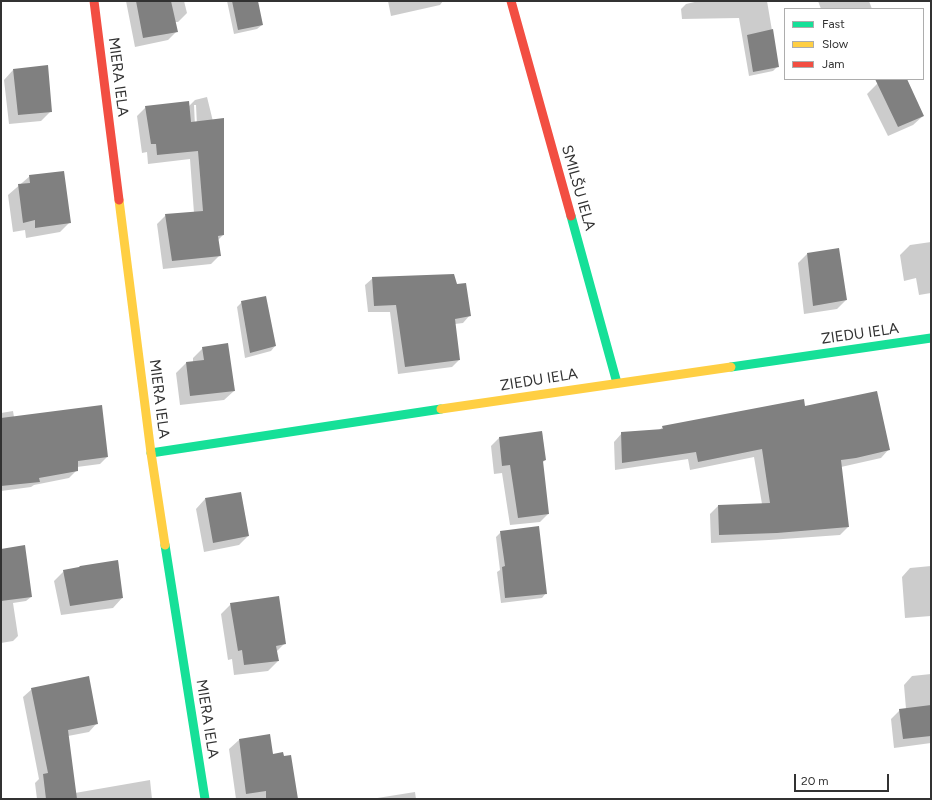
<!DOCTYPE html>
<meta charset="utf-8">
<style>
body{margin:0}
#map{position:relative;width:932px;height:800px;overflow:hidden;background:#fff;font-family:Figtree,sans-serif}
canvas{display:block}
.frame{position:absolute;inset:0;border:2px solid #323232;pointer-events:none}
.legend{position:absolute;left:784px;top:8px;width:140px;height:72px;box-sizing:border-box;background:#fff;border:1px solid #adadad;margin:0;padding:5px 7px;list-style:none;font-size:12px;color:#323232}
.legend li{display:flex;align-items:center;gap:8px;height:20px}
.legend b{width:20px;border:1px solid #adadad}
.scale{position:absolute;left:794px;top:774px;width:95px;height:18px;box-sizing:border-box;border:2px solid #323232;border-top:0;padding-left:5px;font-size:12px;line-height:14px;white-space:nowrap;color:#323232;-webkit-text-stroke:3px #fff;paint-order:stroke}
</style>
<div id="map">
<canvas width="932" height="800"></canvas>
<div class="frame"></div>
<ul class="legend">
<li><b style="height:5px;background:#16e098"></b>Fast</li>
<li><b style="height:5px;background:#ffcf43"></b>Slow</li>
<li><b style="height:5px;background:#f24e42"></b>Jam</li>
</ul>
<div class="scale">20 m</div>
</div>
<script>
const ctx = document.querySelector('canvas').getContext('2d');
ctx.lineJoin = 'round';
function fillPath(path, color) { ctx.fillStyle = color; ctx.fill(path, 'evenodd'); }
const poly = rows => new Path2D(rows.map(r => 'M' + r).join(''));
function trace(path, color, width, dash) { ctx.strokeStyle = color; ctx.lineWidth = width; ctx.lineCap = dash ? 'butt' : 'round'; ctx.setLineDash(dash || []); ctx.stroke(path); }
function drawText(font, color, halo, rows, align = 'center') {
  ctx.font = font + ' Figtree,sans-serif'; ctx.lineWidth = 4; ctx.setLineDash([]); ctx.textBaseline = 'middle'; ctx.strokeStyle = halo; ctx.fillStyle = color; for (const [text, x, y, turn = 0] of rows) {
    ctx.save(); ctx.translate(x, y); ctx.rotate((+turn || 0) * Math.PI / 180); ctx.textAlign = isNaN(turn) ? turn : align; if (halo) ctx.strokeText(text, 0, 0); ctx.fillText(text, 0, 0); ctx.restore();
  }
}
const shadow = poly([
 [126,1,184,1,187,13,178,22,175,22,177,31,168,40,135,47],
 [227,1,257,1,262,25,257,29,234,34],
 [388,1,443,1,440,5,391,16],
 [699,1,767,1,778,66,773,71,749,76,739,18,682,19,681,9,686,4],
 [818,1,869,1,872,9,821,9],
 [13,70,51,111,41,121,9,124,4,80],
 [888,79,906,79,923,116,913,125,888,136,867,94,877,84],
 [207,97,223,162,223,235,218,240,220,255,211,264,163,269,157,224,166,215,194,213,190,159,148,164,147,152,142,153,137,116,146,107,189,106,195,100],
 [194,105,196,105,197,126,195,126],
 [30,176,70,222,60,232,26,238,25,230,13,232,8,195],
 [931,242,931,293,919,295,916,278,904,281,900,255,910,245],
 [807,254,846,300,837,309,804,314,798,263],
 [373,278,456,285,470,315,463,323,455,324,459,360,452,367,398,374,390,312,368,312,365,285],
 [242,302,275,346,271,351,245,358,237,307],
 [203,348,234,391,224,400,180,405,176,373,186,363,193,362,193,358],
 [805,408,889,449,881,458,841,467,848,527,840,535,769,540,711,543,710,514,718,506,762,504,754,457,690,470,688,459,615,470,614,442,622,433,659,430,663,427],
 [13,411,14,417,107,457,100,464,77,467,77,470,69,478,34,485,31,487,1,491,1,413],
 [542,432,545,460,542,463,548,514,540,522,510,525,502,473,494,474,491,446,499,438],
 [205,499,248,536,239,545,204,552,196,509],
 [501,532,546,593,542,598,501,603,497,572,500,570,496,537],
 [1,550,31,597,26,601,13,603,18,636,13,641,1,643],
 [118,561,122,598,113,608,61,615,54,581,64,571],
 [931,566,931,616,905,618,902,577,910,568],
 [231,604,284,644,276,652,278,661,268,671,234,675,232,659,228,660,221,614],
 [931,674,931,743,894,748,891,719,900,710,906,709,904,685,912,676],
 [32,689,97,723,89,732,68,736,75,793,150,780,152,799,37,799,35,783,39,779,23,697],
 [239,740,272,755,284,757,285,794,261,799,236,799,229,749],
 [415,792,416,799,371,799]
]);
const building = poly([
 [136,1,171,1,178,32,143,38],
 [232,1,258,1,263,25,238,30],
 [773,29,779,67,753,72,747,35],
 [48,65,52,112,18,115,13,69],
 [875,79,907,79,924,116,898,127],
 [189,101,191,122,224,118,224,235,218,236,221,256,172,261,165,214,203,211,198,151,157,155,156,144,151,144,145,106],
 [64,171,71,223,35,228,35,220,23,223,18,184,30,183,29,175],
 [839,248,847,300,813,306,807,253],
 [454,274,457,284,466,283,471,316,455,319,460,360,405,367,396,305,374,306,372,277],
 [266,296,276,346,250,353,241,301],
 [228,343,235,391,190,396,186,362,204,360,202,347],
 [877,391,890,450,856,458,841,460,849,527,777,533,719,535,718,505,770,503,762,449,698,462,696,452,622,463,621,432,663,429,662,426,804,399,805,406],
 [102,405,108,457,78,461,78,471,39,478,40,482,1,486,1,418],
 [542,431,546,460,543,461,549,514,518,518,510,465,502,466,499,437],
 [241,492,249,536,213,543,205,498],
 [539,526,547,594,505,598,502,567,505,566,500,531],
 [25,545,32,597,1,601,1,549],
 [118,560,123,598,70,606,63,570,79,567,80,566],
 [279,596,286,644,276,646,279,661,244,665,242,650,238,651,230,603],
 [89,676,98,724,68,730,77,799,46,799,43,774,48,773,31,688],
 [931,705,931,736,903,739,899,709],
 [270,734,273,754,283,752,284,756,291,755,298,799,266,799,266,791,246,794,239,739]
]);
const fast = poly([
 [571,216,617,383],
 [731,367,931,338],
 [151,453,441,409],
 [165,545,205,799]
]);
const slow = poly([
 [119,200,151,453,165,545],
 [441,409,731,367]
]);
const jam = poly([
 [94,1,119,200],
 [511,1,571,216]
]);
const streetNames = [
 ["MIERA IELA",118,77,83],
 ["SMILŠU IELA",578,188,74],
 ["ZIEDU IELA",860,334,-8],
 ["ZIEDU IELA",539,380,-9],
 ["MIERA IELA",159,399,83],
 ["MIERA IELA",207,719,81]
];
fillPath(shadow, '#0003');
fillPath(building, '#808080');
trace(fast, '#16e098', 9);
trace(slow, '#ffcf43', 9);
trace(jam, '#f24e42', 9);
drawText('15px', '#323232', '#fff', streetNames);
</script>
